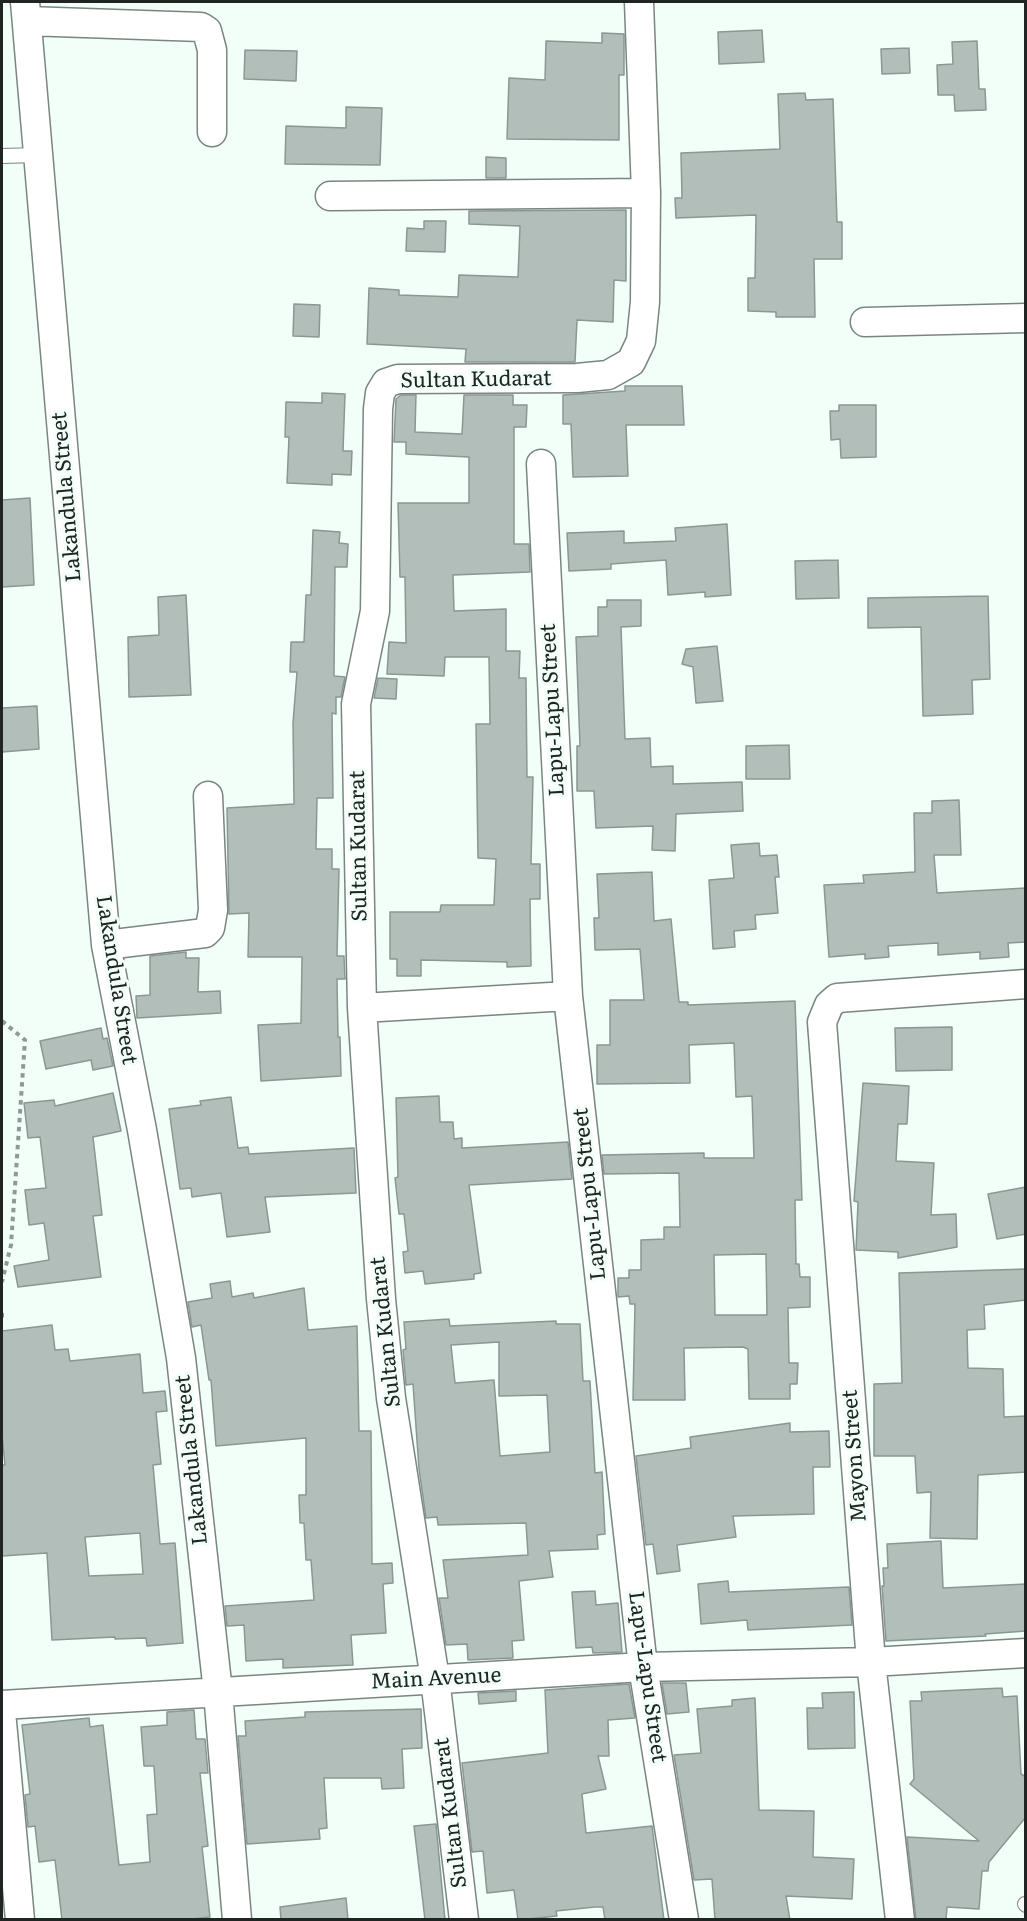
<!DOCTYPE html>
<style>
body{margin:0}
#map{position:relative;width:1027px;height:1921px;overflow:hidden;background:#f2fff9;font-family:Literata,serif}
canvas{display:block}
.frame{position:absolute;inset:0;border:3px solid #202523;pointer-events:none}
</style>
<div id="map">
<canvas width="1027" height="1921"></canvas>
<div class="frame"></div>
</div>
<script>
const ctx = document.querySelector('canvas').getContext('2d');
ctx.lineJoin = 'round';
function fillPath(path, color) { ctx.fillStyle = color; ctx.fill(path, 'evenodd'); }
const poly = rows => new Path2D(rows.map(r => 'M' + r).join(''));
function trace(path, color, width, dash) { ctx.strokeStyle = color; ctx.lineWidth = width; ctx.lineCap = dash ? 'butt' : 'round'; ctx.setLineDash(dash || []); ctx.stroke(path); }
function drawText(font, color, halo, rows, align = 'center') {
  ctx.font = font + ' Literata,serif'; ctx.lineWidth = 6; ctx.setLineDash([]); ctx.textBaseline = 'middle'; ctx.strokeStyle = halo; ctx.fillStyle = color; for (const [text, x, y, turn = 0] of rows) {
    ctx.save(); ctx.translate(x, y); ctx.rotate((+turn || 0) * Math.PI / 180); ctx.textAlign = isNaN(turn) ? turn : align; if (halo) ctx.strokeText(text, 0, 0); ctx.fillText(text, 0, 0); ctx.restore();
  }
}
const building = poly([
 [762,30,764,62,719,64,718,32,762,30],
 [602,33,624,34,624,75,619,75,619,140,507,139,509,78,545,80,546,41,602,43,602,33],
 [977,41,979,89,985,89,986,110,955,111,954,95,938,95,937,65,953,64,952,42,977,41],
 [909,48,910,73,882,74,881,49,909,48],
 [245,50,297,51,296,81,244,79,245,50],
 [805,93,806,100,833,99,837,222,842,222,842,259,814,259,815,317,776,317,776,312,748,311,748,278,755,278,756,215,676,218,675,198,682,198,681,153,780,149,778,94,805,93],
 [346,107,382,108,380,165,285,164,286,126,346,128,346,107],
 [486,157,506,158,506,178,486,178,486,157],
 [626,210,626,281,614,280,613,322,577,320,575,362,465,362,466,349,367,344,369,288,399,290,399,295,458,297,459,275,518,277,520,226,469,224,469,211,626,210],
 [424,221,446,221,445,252,406,251,407,228,424,229,424,221],
 [294,304,320,305,319,337,293,336,294,304],
 [625,386,682,386,684,425,626,425,628,476,573,477,571,424,563,424,563,395,625,391,625,386],
 [322,393,345,394,343,451,352,451,351,475,332,474,332,485,287,483,289,437,285,437,286,402,322,403,322,393],
 [401,395,416,395,415,432,462,434,464,395,513,395,513,405,527,405,526,427,514,427,514,544,529,544,530,572,453,575,454,611,506,609,506,651,520,651,519,678,526,678,527,777,533,777,531,864,540,864,540,899,530,899,531,966,507,967,507,962,421,960,421,976,397,976,397,959,390,959,390,912,440,912,441,905,494,905,496,859,478,858,476,724,490,724,489,657,445,657,444,676,387,674,389,642,406,643,405,577,400,577,398,503,469,503,469,457,406,454,406,442,394,442,396,399,401,395],
 [839,405,876,405,876,457,841,458,840,439,831,440,830,411,839,411,839,405],
 [30,498,34,585,2,587,2,500,30,498],
 [727,524,731,595,705,597,705,592,668,595,666,560,611,564,611,569,569,571,567,533,624,531,624,543,676,541,675,528,727,524],
 [313,530,340,532,339,543,348,544,347,567,335,567,334,676,345,677,341,697,336,697,336,714,332,713,333,798,317,798,316,849,332,849,332,869,339,869,337,956,344,956,345,979,337,979,338,1037,340,1037,341,1076,261,1081,258,1025,301,1023,302,957,248,957,249,913,229,914,227,808,294,804,293,723,297,672,290,672,291,642,304,642,306,595,311,595,313,530],
 [838,560,839,598,796,599,795,561,838,560],
 [186,595,191,695,129,697,128,637,159,635,158,597,186,595],
 [988,596,990,679,972,680,973,714,923,716,921,627,868,628,868,598,988,596],
 [607,600,641,600,641,626,621,627,625,739,650,738,651,767,673,766,673,784,742,782,743,811,676,814,675,851,652,850,653,826,596,828,594,791,577,791,577,746,580,746,576,637,598,636,598,607,607,607,607,600],
 [717,646,723,701,696,703,693,667,682,664,686,649,717,646],
 [378,678,397,679,396,699,374,698,378,678],
 [37,706,39,749,2,752,2,708,37,706],
 [789,745,790,779,746,779,746,746,789,745],
 [959,800,961,855,934,855,937,893,1026,888,1026,942,1008,943,1009,957,980,959,980,952,938,955,938,943,888,946,889,957,865,959,865,954,829,957,824,885,864,883,863,875,915,872,914,813,932,813,932,801,959,800],
 [759,843,760,856,777,855,779,877,775,877,778,913,755,915,756,929,734,931,735,947,713,949,709,880,734,878,731,845,759,843],
 [652,872,654,921,671,919,679,1002,688,1002,688,1005,795,1001,802,1200,795,1200,796,1264,799,1264,800,1277,810,1277,810,1307,788,1308,789,1363,798,1363,797,1384,790,1384,790,1399,749,1399,748,1349,743,1347,684,1348,685,1400,633,1400,635,1304,630,1304,629,1296,618,1297,618,1278,629,1278,629,1270,641,1270,641,1240,664,1239,664,1227,680,1227,679,1173,604,1174,602,1155,704,1153,704,1158,754,1158,752,1096,736,1097,734,1043,689,1045,690,1083,597,1084,597,1045,610,1045,610,1000,644,1000,640,949,595,950,594,918,599,918,597,874,652,872],
 [766,1254,767,1315,715,1315,714,1255,766,1254],
 [186,952,186,958,199,958,198,992,220,991,221,1013,137,1018,136,996,150,995,150,956,186,952],
 [952,1027,952,1070,896,1071,895,1028,952,1027],
 [101,1028,103,1039,107,1038,113,1066,93,1070,91,1060,46,1069,40,1041,101,1028],
 [863,1083,909,1086,907,1124,898,1124,896,1161,934,1163,931,1215,956,1214,957,1247,898,1258,898,1252,856,1250,858,1202,854,1201,863,1083],
 [113,1093,121,1131,93,1137,102,1215,93,1216,101,1277,18,1287,14,1266,49,1260,44,1223,29,1225,25,1190,46,1188,40,1137,28,1138,24,1103,54,1100,55,1106,113,1093],
 [439,1096,440,1122,453,1122,454,1139,462,1138,462,1148,568,1142,572,1179,469,1185,481,1273,474,1274,474,1279,425,1284,423,1271,405,1273,403,1252,408,1251,404,1214,399,1214,395,1178,398,1177,396,1098,439,1096],
 [231,1097,238,1148,248,1147,249,1154,354,1148,356,1193,265,1197,270,1232,227,1237,221,1193,192,1197,191,1188,180,1189,169,1109,201,1105,200,1101,231,1097],
 [1026,1187,1026,1234,997,1239,988,1194,1026,1187],
 [1026,1269,1026,1300,984,1305,985,1329,967,1330,968,1368,1003,1369,1004,1417,1026,1416,1026,1472,978,1475,977,1539,930,1538,931,1492,917,1493,915,1456,874,1456,874,1384,902,1383,899,1273,1026,1269],
 [230,1281,232,1297,253,1293,254,1298,304,1288,308,1330,357,1326,359,1431,371,1431,372,1564,392,1563,393,1583,383,1584,386,1633,351,1635,353,1665,283,1668,283,1659,246,1661,244,1625,227,1626,225,1606,314,1600,311,1560,306,1560,304,1523,300,1523,299,1495,306,1495,306,1438,216,1446,211,1380,209,1380,201,1325,192,1327,188,1302,212,1298,210,1284,230,1281],
 [449,1319,450,1326,556,1321,556,1324,580,1324,583,1381,590,1381,595,1473,602,1472,605,1534,597,1535,598,1549,549,1551,553,1577,519,1581,524,1640,512,1641,513,1658,468,1660,467,1644,446,1645,439,1598,448,1598,443,1560,528,1555,526,1523,438,1525,437,1517,426,1518,419,1469,413,1384,406,1385,403,1350,406,1349,404,1322,449,1319],
 [499,1342,499,1396,547,1395,550,1452,500,1456,494,1380,455,1383,451,1345,499,1342],
 [52,1325,55,1350,68,1349,70,1361,140,1354,143,1393,165,1391,167,1411,156,1412,161,1464,153,1465,160,1544,175,1543,183,1643,147,1646,146,1638,115,1639,115,1637,52,1640,47,1553,2,1556,2,1465,5,1465,2,1435,2,1331,52,1325],
 [140,1533,143,1574,89,1576,85,1537,140,1533],
 [790,1423,790,1432,829,1431,830,1467,813,1467,814,1514,733,1516,736,1537,677,1545,680,1571,657,1574,653,1544,646,1545,636,1456,691,1448,690,1437,790,1423],
 [941,1541,943,1588,1026,1584,1026,1631,985,1634,986,1636,886,1641,882,1586,884,1586,883,1568,888,1568,887,1544,941,1541],
 [728,1581,729,1592,849,1587,852,1625,748,1630,747,1620,701,1624,698,1584,728,1581],
 [595,1591,596,1605,618,1603,622,1652,593,1653,592,1647,576,1648,572,1592,595,1591],
 [662,1683,686,1683,689,1712,667,1714,662,1683],
 [629,1684,635,1718,608,1720,609,1756,598,1756,606,1789,582,1794,586,1833,652,1826,664,1920,605,1920,603,1907,595,1907,556,1911,557,1916,518,1920,514,1890,487,1893,483,1851,472,1852,462,1763,548,1753,545,1690,629,1684],
 [1002,1688,1003,1697,1017,1696,1021,1774,1026,1777,1026,1817,989,1862,988,1871,982,1871,979,1909,947,1907,946,1920,916,1920,907,1837,979,1841,910,1784,914,1779,910,1701,922,1701,921,1692,1002,1688],
 [516,1691,516,1701,479,1704,478,1693,516,1691],
 [854,1692,855,1748,808,1749,807,1708,823,1708,822,1693,854,1692],
 [755,1698,759,1810,814,1811,813,1857,854,1859,852,1899,786,1896,790,1920,715,1920,712,1879,694,1880,674,1755,701,1753,697,1709,732,1706,732,1700,755,1698],
 [421,1709,422,1748,402,1749,404,1788,382,1789,381,1778,324,1778,327,1828,319,1829,320,1839,247,1844,238,1736,246,1736,245,1721,305,1717,305,1712,421,1709],
 [194,1710,196,1739,205,1739,208,1773,200,1773,208,1846,202,1847,210,1917,184,1920,62,1920,55,1860,39,1862,35,1826,28,1827,25,1795,30,1794,22,1725,89,1718,90,1727,103,1725,119,1865,150,1862,147,1815,157,1814,154,1766,144,1766,141,1727,167,1725,167,1712,194,1710],
 [436,1824,445,1920,425,1920,414,1826,436,1824],
 [346,1898,348,1920,281,1920,280,1907,346,1898]
]);
const path = poly([
 [2,1021,25,1040,11,1245,2,1282],
 [2,1313,2,1322]
]);
const lane = poly([
 [2,156,38,155],
 [1025,1904,1026,1905]
]);
const street = poly([
 [25,2,106,945,142,1130,181,1358,218,1692,237,1920],
 [27,21,201,27,207,31,212,50,212,132],
 [330,196,646,193],
 [865,322,1026,318],
 [541,464,568,996,643,1667,684,1920],
 [106,945,205,933,210,928,213,910,208,796],
 [362,1008,568,996],
 [2,1705,643,1667,871,1662,1026,1653],
 [2,1722,20,1920],
 [464,1920,435,1679,391,1398,381,1299,362,1008,356,704,375,611,378,409,380,393,386,383,398,379,577,378,608,375,631,362,641,341,645,302,646,193,639,2],
 [900,1920,871,1662,822,1022,829,1005,837,998,1026,984]
]);
const streetNames = [
 ["Sultan Kudarat",476,380,-1],
 ["Lakandula Street",67,497,-95],
 ["Lapu-Lapu Street",553,710,-93],
 ["Sultan Kudarat",359,846,-91],
 ["Lakandula Street",116,980,81],
 ["Lapu-Lapu Street",590,1194,-96],
 ["Sultan Kudarat",386,1332,-96],
 ["Mayon Street",855,1456,-94],
 ["Lakandula Street",192,1460,-96],
 ["Lapu-Lapu Street",647,1677,82],
 ["Main Avenue",436,1679,-3],
 ["Sultan Kudarat",451,1813,-97]
];
fillPath(building, '#b2beb9');
trace(building, '#8b9792', 1.5);
trace(lane, '#7a8580', 16);
trace(street, '#7a8580', 31);
trace(path, '#8f9894', 4, [4.5, 4.5]);
trace(lane, '#fff', 14);
trace(street, '#fff', 28);
drawText('21px', '#202523', '#f2fff9', streetNames);
</script>
